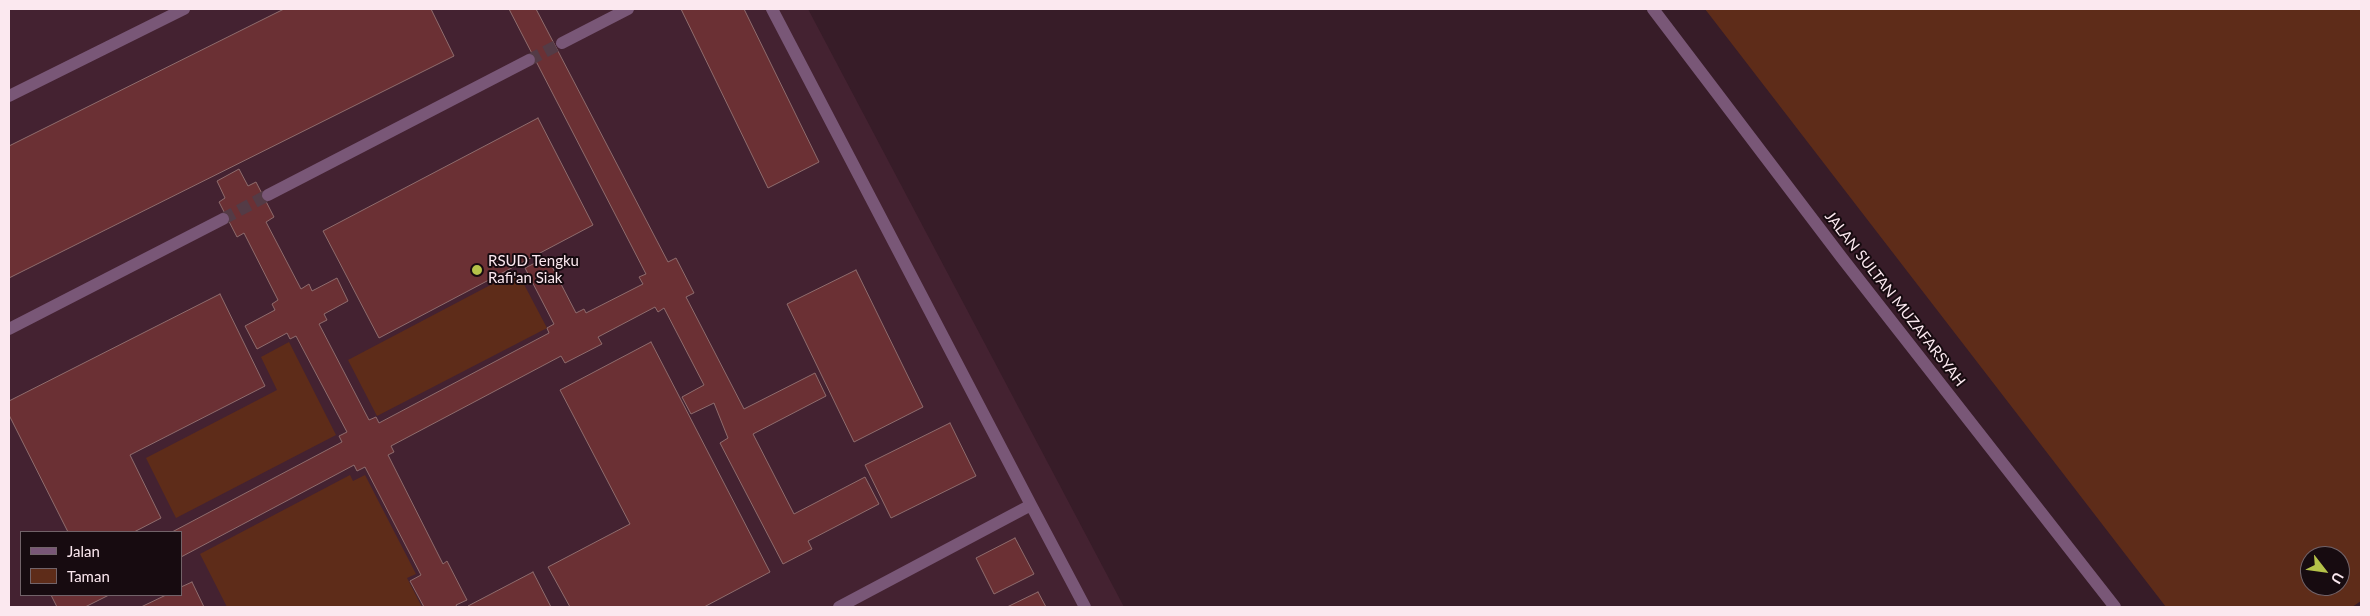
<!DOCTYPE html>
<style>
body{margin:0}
#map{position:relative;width:2370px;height:616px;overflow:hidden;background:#371c28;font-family:Lato,sans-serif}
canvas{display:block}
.frame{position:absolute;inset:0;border:10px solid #fbe8ef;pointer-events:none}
.legend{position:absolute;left:20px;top:531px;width:162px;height:65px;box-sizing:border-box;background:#170b10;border:1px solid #726369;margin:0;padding:6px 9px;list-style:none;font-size:15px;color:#fbe8ef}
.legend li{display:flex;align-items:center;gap:10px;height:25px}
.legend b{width:25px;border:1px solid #726369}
.north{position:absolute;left:2300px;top:546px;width:50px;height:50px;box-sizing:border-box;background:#170b10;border:1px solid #726369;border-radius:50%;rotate:120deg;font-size:14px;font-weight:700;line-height:20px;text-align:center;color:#fbe8ef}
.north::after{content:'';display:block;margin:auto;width:18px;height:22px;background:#b5c249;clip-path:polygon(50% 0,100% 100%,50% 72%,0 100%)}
</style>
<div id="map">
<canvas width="2370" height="616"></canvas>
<div class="frame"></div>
<ul class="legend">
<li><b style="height:6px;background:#795777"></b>Jalan</li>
<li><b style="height:14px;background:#5e2c19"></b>Taman</li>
</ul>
<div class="north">U</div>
</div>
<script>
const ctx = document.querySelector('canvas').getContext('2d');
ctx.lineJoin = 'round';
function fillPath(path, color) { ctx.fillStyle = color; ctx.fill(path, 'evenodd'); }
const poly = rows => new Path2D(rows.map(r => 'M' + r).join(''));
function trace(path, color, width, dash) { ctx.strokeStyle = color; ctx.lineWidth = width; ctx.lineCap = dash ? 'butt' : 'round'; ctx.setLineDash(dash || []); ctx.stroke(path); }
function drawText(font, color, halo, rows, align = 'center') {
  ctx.font = font + ' Lato,sans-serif'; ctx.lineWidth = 4; ctx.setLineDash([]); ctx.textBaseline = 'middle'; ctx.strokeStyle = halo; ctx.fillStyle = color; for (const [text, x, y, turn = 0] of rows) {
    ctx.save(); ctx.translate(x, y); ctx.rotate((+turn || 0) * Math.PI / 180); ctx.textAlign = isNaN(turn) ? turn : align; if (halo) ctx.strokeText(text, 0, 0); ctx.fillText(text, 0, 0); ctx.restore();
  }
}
const built = poly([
 [9,9,808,9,1124,607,9,607],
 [21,532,181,532,181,595,21,595]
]);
const green = poly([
 [1705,9,2361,9,2361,601,2352,607,2166,607],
 [2310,556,2340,556,2340,586,2310,586],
 [517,271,547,328,377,416,348,360],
 [289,342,336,435,176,518,146,458,277,390,261,357],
 [350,475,353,481,365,475,416,574,407,578,422,607,227,607,200,554]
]);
const building = poly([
 [284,9,431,9,454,56,9,278,9,146,284,9],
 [509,9,536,9,668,262,676,258,694,293,686,297,744,409,815,373,826,396,753,434,794,514,865,477,879,504,808,541,812,549,783,564,720,443,728,438,714,403,691,414,682,397,704,385,664,308,658,312,655,307,598,337,602,344,565,363,561,356,391,446,394,452,388,455,443,564,447,561,467,600,456,605,457,607,424,607,410,581,421,575,365,467,357,471,354,465,181,557,181,532,172,532,342,442,339,436,347,432,296,336,290,339,287,333,257,349,245,326,275,310,272,304,278,300,244,233,237,237,219,202,225,198,217,181,239,169,248,186,256,182,274,217,266,222,301,289,309,284,312,291,337,278,348,301,324,314,327,320,319,324,369,420,376,417,379,423,549,333,547,328,554,324,525,268,547,257,576,313,584,309,586,313,643,284,639,277,646,274,509,9],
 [681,9,744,9,819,162,768,188,681,9],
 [538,118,593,225,379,338,323,231,538,118],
 [856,270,923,407,854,442,787,304,856,270],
 [220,294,265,386,130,455,161,518,134,532,68,532,9,415,9,401,220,294],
 [651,342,770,572,704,607,570,607,548,567,630,524,560,390,651,342],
 [950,423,976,476,891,518,865,465,950,423],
 [1015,538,1034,574,994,594,976,558,1015,538],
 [533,572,551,607,468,607,468,606,533,572],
 [192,582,204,607,141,607,166,595,181,595,181,587,192,582],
 [1038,592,1046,607,1007,607,1038,592],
 [51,595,109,595,85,607,57,607,51,595]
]);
const minorTunnel = poly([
 [529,60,562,43],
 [223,219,268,195]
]);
const minor = poly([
 [772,9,1031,505,839,607],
 [1653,9,1842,258,2115,607],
 [562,43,628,9],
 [9,96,184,9],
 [268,195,529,60],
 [9,329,223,219],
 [1031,505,1085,607]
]);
const markers = [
 [477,270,6,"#b5c249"]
];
const poiNames = [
 ["RSUD Tengku",488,261],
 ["Rafi'an Siak",488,278]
];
const streetNames = [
 ["JALAN SULTAN MUZAFARSYAH",1895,299,52]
];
fillPath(built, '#442231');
fillPath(green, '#5e2c19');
fillPath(building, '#6b3034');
trace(building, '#8f6c6d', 1);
trace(minorTunnel, '#543b46', 12, [12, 6]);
trace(minor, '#795777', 12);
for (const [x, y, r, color] of markers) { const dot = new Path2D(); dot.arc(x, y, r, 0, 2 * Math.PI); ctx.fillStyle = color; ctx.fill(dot); trace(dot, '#170b10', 2); }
drawText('15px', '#fbe8ef', '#170b10', poiNames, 'left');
drawText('15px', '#fbe8ef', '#170b10', streetNames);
</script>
